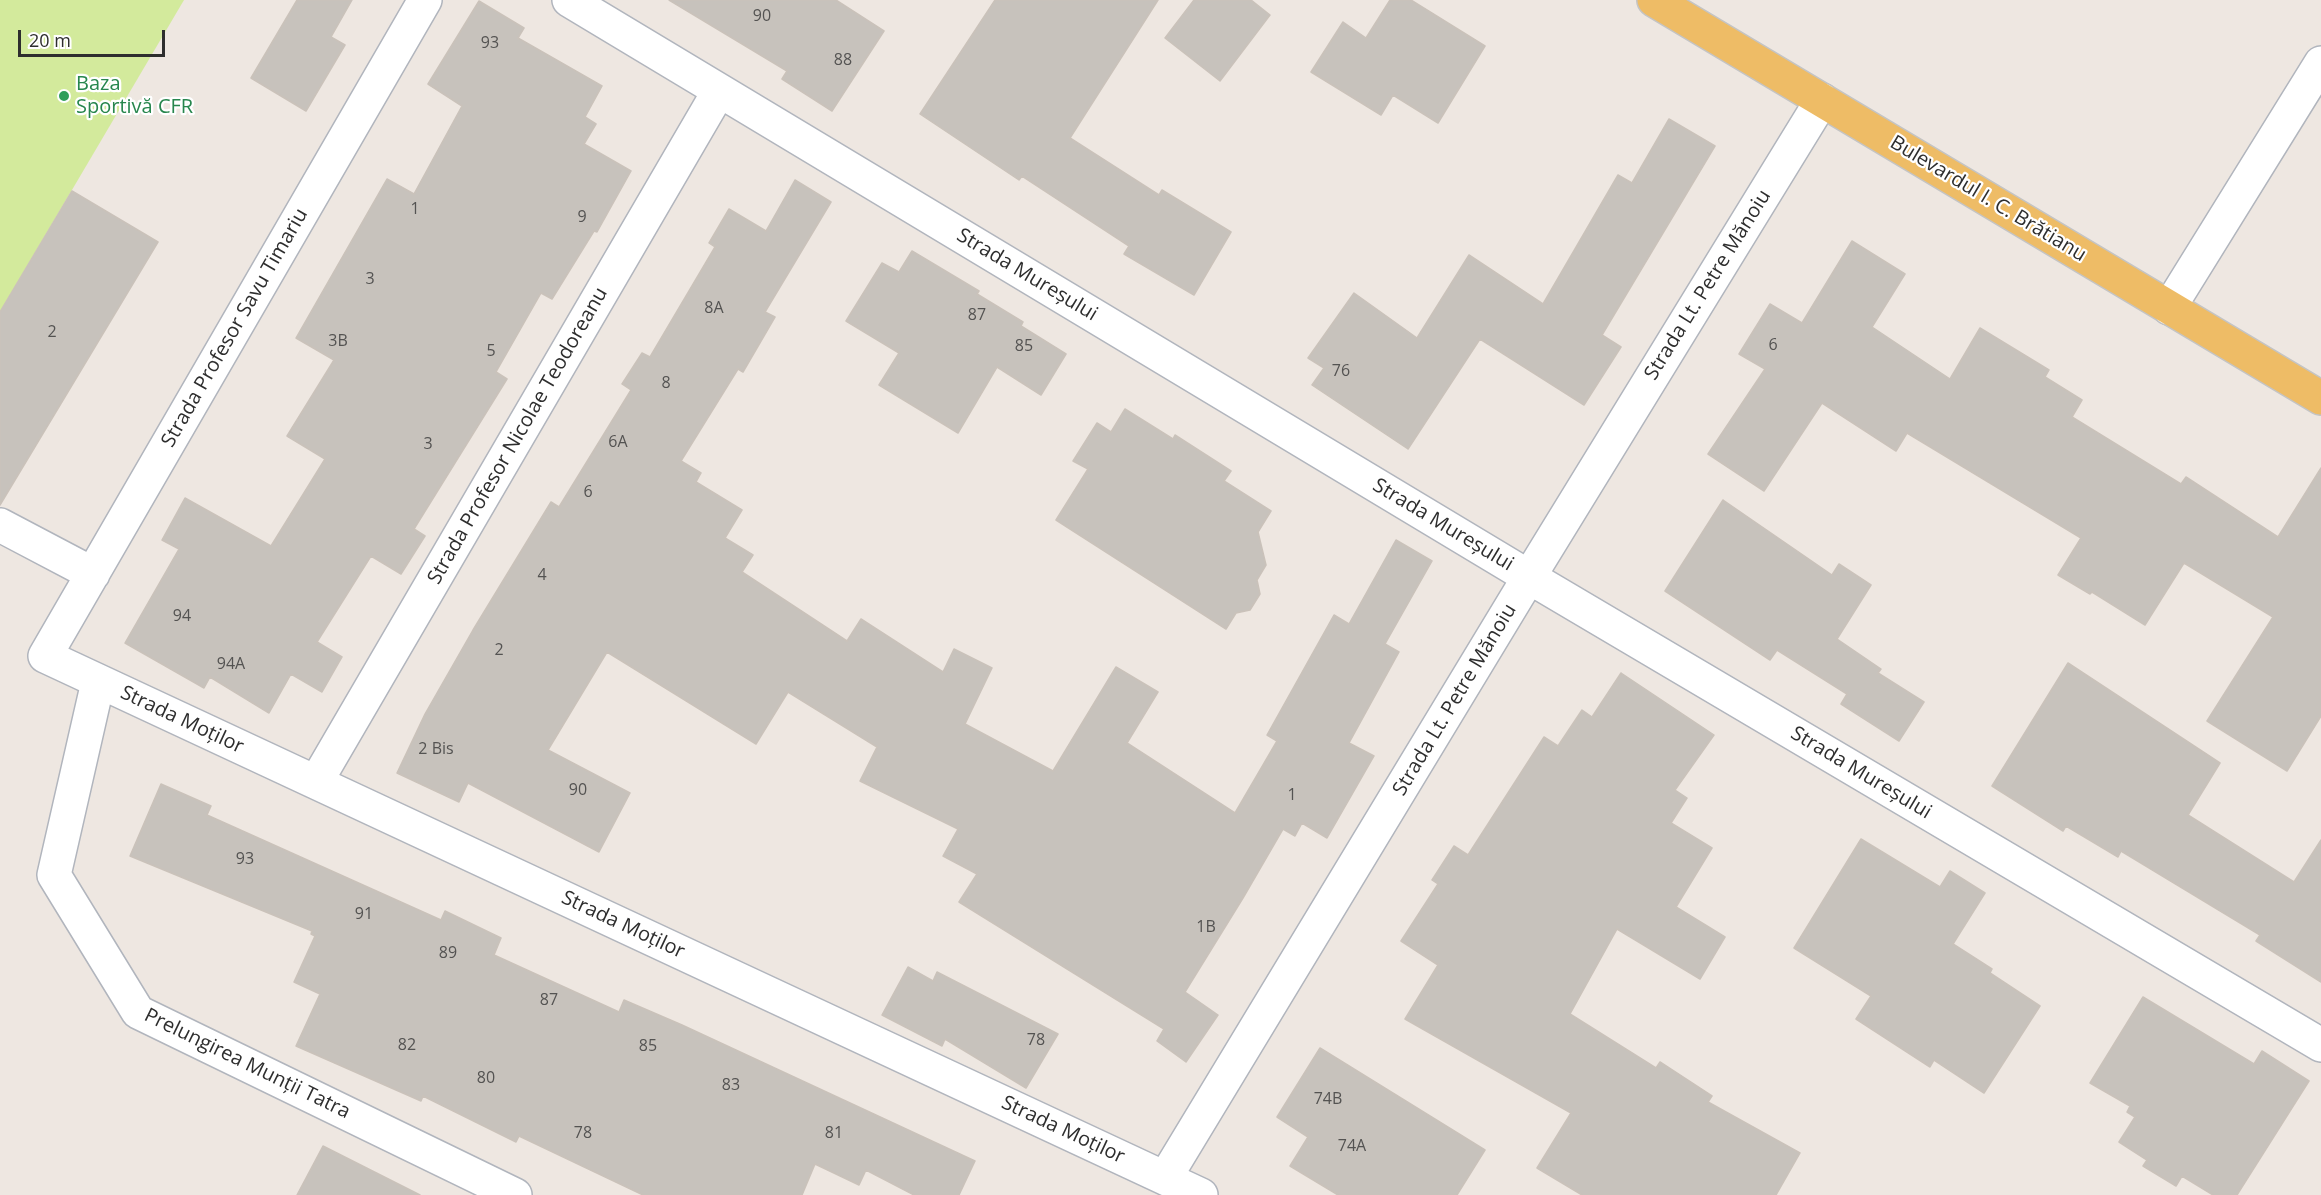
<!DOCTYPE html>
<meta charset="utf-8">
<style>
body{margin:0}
#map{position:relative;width:2321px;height:1195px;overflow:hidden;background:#eee7e1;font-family:"Open Sans",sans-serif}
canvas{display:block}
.scale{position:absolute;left:18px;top:30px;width:147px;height:27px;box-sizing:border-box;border:3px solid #2e2e2e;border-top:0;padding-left:8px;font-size:18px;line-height:21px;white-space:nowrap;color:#2e2e2e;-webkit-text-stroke:4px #fff;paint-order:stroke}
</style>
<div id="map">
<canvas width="2321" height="1195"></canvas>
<div class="scale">20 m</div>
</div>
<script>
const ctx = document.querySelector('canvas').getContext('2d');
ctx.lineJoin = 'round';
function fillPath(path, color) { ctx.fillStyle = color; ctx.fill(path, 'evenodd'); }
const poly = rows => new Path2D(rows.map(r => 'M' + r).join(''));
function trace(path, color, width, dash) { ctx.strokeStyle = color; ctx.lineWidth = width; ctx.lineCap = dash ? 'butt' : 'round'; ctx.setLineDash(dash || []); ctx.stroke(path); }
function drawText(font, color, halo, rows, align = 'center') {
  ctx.font = font + ' "Open Sans",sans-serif'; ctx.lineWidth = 4.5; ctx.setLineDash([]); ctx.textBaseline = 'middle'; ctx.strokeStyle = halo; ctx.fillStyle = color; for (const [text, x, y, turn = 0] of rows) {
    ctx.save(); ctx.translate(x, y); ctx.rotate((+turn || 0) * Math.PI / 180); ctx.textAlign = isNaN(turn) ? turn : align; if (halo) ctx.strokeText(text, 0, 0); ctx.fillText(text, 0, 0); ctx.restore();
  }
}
const pitch = poly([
 [0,0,184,0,0,312]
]);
const building = poly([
 [297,0,352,0,331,37,345,45,306,111,251,78,297,0],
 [669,0,836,0,884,31,832,111,782,79,787,71,669,0],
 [995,0,1158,0,1070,138,1159,195,1162,190,1231,232,1194,295,1124,254,1129,246,1022,176,1019,180,920,114,995,0],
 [1194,0,1251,0,1270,15,1220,81,1165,38,1194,0],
 [1390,0,1411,0,1485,46,1438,123,1393,95,1381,115,1311,72,1343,22,1366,38,1390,0],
 [479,1,524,28,518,38,602,86,585,117,596,124,584,144,631,171,597,232,594,231,552,299,541,293,496,372,507,379,414,529,425,536,401,574,371,556,317,642,342,657,322,692,291,674,269,713,210,677,204,688,125,643,179,549,162,540,185,498,271,546,325,459,287,436,334,360,296,338,387,179,414,194,462,106,428,84,479,1],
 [1669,119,1715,146,1602,335,1621,347,1584,405,1480,339,1408,449,1312,385,1324,368,1308,358,1354,293,1417,338,1469,255,1543,304,1618,175,1632,183,1669,119],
 [795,180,831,202,765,312,775,317,743,372,738,369,681,461,701,473,696,482,742,510,725,538,753,555,742,572,847,641,861,619,943,672,954,649,992,668,965,724,1053,771,1116,667,1158,692,1127,743,1235,813,1277,741,1267,735,1334,615,1349,624,1396,540,1432,561,1385,644,1399,652,1349,743,1374,756,1327,838,1302,823,1295,836,1283,829,1243,898,1185,992,1218,1015,1186,1062,1157,1041,1164,1029,959,902,977,874,943,856,958,829,860,781,877,747,788,692,756,744,607,652,548,750,630,793,599,852,468,783,459,802,397,773,425,714,473,630,551,502,559,507,631,390,622,384,642,353,650,357,715,247,709,243,729,209,766,231,795,180],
 [72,191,158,242,0,505,0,312,72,191],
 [1852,241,1905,274,1872,327,1950,379,1980,328,2049,370,2045,377,2082,400,2072,417,2181,484,2186,477,2278,537,2321,468,2321,716,2287,771,2207,721,2273,617,2184,563,2145,625,2092,592,2090,594,2058,575,2081,538,1907,433,1896,451,1822,403,1764,491,1708,454,1765,369,1739,354,1770,304,1802,323,1852,241],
 [912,251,979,291,977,294,1023,322,1021,326,1066,354,1041,395,997,367,958,433,879,385,899,353,846,321,882,263,899,272,912,251],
 [1125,409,1173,439,1175,435,1231,471,1224,481,1271,511,1258,532,1266,565,1257,580,1260,594,1250,610,1236,613,1226,629,1056,520,1088,469,1073,461,1097,423,1111,432,1125,409],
 [1723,500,1832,575,1839,564,1871,585,1837,639,1881,669,1878,673,1924,702,1899,741,1841,704,1847,694,1777,650,1770,660,1665,591,1723,500],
 [2068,663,2220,763,2188,815,2294,882,2321,840,2321,982,2256,941,2260,935,2121,851,2118,857,2066,826,2063,831,1992,786,2068,663],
 [1621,673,1714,735,1675,790,1687,798,1671,823,1712,848,1676,907,1725,937,1700,979,1617,929,1570,1014,1656,1068,1660,1062,1712,1096,1708,1102,1800,1153,1776,1195,1582,1195,1537,1168,1571,1113,1405,1019,1438,965,1401,941,1438,884,1432,880,1454,846,1468,855,1544,737,1558,746,1582,710,1592,717,1621,673],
 [161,784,211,806,207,815,441,920,445,911,501,938,494,955,619,1012,624,1000,682,1025,975,1161,959,1195,914,1195,866,1170,859,1185,815,1164,802,1195,643,1195,519,1136,516,1142,423,1096,421,1101,296,1046,320,994,294,982,315,936,311,934,312,931,130,856,161,784],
 [1861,839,1940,887,1950,871,1985,893,1953,944,1992,969,1990,973,2040,1006,1984,1093,1934,1060,1930,1067,1856,1019,1871,996,1794,948,1861,839],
 [908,967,933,981,937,972,1058,1034,1026,1088,945,1039,942,1046,882,1015,908,967],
 [2143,997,2254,1064,2262,1051,2309,1081,2237,1195,2213,1195,2182,1176,2176,1186,2143,1166,2147,1160,2119,1142,2135,1117,2127,1112,2130,1106,2090,1083,2143,997],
 [1320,1048,1485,1150,1457,1195,1338,1195,1290,1166,1308,1137,1277,1117,1320,1048],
 [323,1146,420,1195,297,1195,323,1146]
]);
const minor = poly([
 [425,0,45,656,1201,1195],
 [569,0,1529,577,2321,1045],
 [2169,308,2321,63],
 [0,525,93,574],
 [98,682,54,875,138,1012,515,1195],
 [316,782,719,91],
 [1165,1178,1529,577,1822,100]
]);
const major = poly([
 [1654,0,2321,398]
]);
const markers = [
 [64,96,6,"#2e9e5b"]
];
const numberNames = [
 ["90",762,16],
 ["93",490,43],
 ["88",843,60],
 ["1",415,209],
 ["9",582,217],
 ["3",370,279],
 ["8A",714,308],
 ["87",977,315],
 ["2",52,332],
 ["3B",338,341],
 ["6",1773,345],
 ["85",1024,346],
 ["5",491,351],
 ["76",1341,371],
 ["8",666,383],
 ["6A",618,442],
 ["3",428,444],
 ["6",588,492],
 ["4",542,575],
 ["94",182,616],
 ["2",499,650],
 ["94A",231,664],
 ["2 Bis",436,749],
 ["90",578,790],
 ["1",1292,795],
 ["93",245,859],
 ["91",364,914],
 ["1B",1206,927],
 ["89",448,953],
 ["87",549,1000],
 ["78",1036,1040],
 ["82",407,1045],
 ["85",648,1046],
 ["80",486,1078],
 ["83",731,1085],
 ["74B",1328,1099],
 ["78",583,1133],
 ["81",834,1133],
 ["74A",1352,1146]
];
const leisureNames = [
 ["Baza",76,84],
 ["Sportivă CFR",76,107]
];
const streetNames = [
 ["Bulevardul I. C. Brătianu",1988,199,31],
 ["Strada Mureșului",1027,275,31],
 ["Strada Lt. Petre Mănoiu",1708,285,-58],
 ["Strada Profesor Savu Timariu",235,328,-60],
 ["Strada Profesor Nicolae Teodoreanu",518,436,-60],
 ["Strada Mureșului",1443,525,31],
 ["Strada Lt. Petre Mănoiu",1455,700,-59],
 ["Strada Moților",182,720,25],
 ["Strada Mureșului",1861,773,31],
 ["Strada Moților",623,925,25],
 ["Prelungirea Munții Tatra",247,1064,26],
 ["Strada Moților",1063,1130,25]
];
fillPath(pitch, '#d3ea9c');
fillPath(building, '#c7c2bc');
trace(building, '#cac2ba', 1.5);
trace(minor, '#b1b5bd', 36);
trace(major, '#c4c4c4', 36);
trace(minor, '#fff', 33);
trace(major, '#eebc66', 33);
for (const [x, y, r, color] of markers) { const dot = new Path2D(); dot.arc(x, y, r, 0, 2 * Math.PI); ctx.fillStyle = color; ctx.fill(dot); trace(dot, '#fff', 2); }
drawText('16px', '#545352', null, numberNames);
drawText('20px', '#27864d', '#fff', leisureNames, 'left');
drawText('20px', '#2e2e2e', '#fff', streetNames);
</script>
